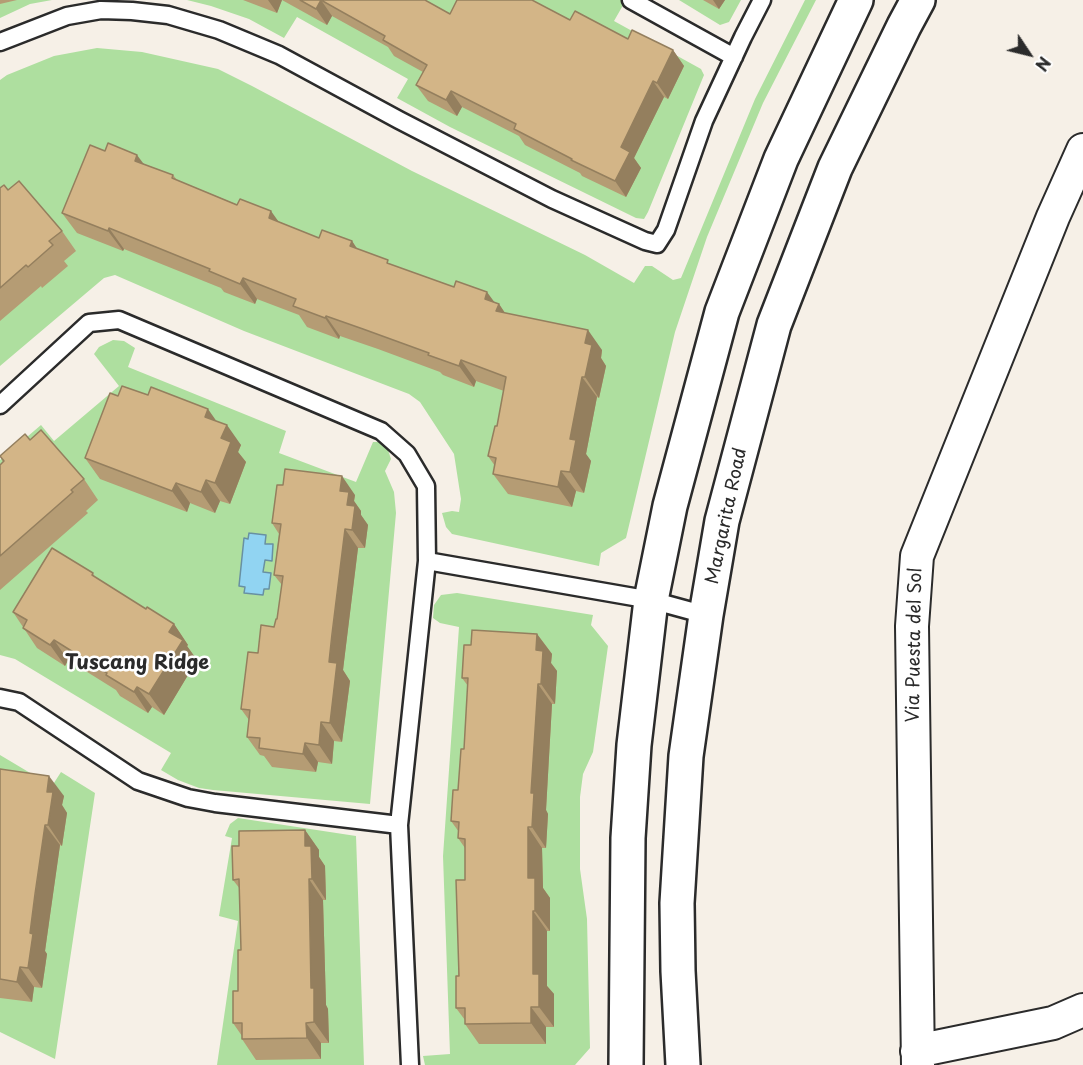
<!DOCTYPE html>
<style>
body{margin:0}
#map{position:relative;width:1083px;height:1065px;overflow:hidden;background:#f6f0e7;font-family:"Playpen Sans",sans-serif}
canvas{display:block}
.north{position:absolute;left:999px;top:24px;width:60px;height:60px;-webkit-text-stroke:4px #fff;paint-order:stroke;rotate:125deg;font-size:16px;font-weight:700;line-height:24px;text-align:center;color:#2b2b2b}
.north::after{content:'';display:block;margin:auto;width:21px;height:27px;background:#2b2b2b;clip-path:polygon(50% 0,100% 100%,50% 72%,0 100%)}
</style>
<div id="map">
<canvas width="1083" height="1065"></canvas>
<div class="north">N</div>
</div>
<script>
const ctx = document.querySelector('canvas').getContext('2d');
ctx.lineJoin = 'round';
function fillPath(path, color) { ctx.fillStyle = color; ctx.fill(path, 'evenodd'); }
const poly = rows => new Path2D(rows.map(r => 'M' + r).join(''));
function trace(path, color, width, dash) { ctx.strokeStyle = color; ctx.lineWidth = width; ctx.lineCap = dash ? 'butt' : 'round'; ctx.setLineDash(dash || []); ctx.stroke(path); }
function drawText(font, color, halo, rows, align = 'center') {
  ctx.font = font + ' "Playpen Sans",sans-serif'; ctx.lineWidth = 5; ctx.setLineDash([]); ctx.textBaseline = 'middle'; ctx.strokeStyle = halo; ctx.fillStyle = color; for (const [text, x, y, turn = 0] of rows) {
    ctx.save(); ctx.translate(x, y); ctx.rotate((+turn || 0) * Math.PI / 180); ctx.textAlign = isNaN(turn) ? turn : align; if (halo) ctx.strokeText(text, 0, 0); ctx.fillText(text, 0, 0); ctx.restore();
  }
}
const green = poly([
 [0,0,52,0,30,4,0,18],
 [187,0,626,0,614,21,701,69,704,75,648,212,644,219,636,218,450,127,397,98,408,79,297,17,284,38,249,19,211,6],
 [679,0,741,0,729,22,720,25],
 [805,0,816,0,763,103,707,237,675,332,626,538,601,553,599,566,452,534,446,527,442,513,452,511,459,512,461,499,454,454,420,402,409,394,244,331,115,275,104,278,0,366,0,80,7,75,54,56,97,48,142,52,218,69,252,86,412,171,585,255,634,283,645,266,652,266,673,280,681,278,755,99],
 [113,340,124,341,135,348,128,367,286,431,279,453,356,482,373,442,379,442,388,450,391,459,385,471,394,492,396,513,370,804,213,790,199,788,178,780,161,770,171,753,15,659,0,655,0,460,41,425,54,441,119,386,94,354,99,347],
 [457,593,593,615,591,625,608,646,593,752,583,774,580,797,580,869,587,919,590,1048,575,1065,425,1065,423,1056,450,1054,443,856,459,627,440,623,433,618,434,605,441,595],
 [0,755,52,786,61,772,95,793,55,1059,0,1032],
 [238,818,356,836,364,1065,217,1065,238,921,219,916,232,838,225,836,230,824]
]);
const water = poly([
 [249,533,266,535,265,544,273,544,272,561,265,560,263,572,271,573,269,589,264,589,263,595,244,593,245,587,239,586,244,538,248,539,249,533]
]);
const service = poly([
 [631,0,734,57],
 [0,42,67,16,101,10,132,11,168,15,219,30,279,55,399,120,552,199,645,241,657,244,666,230,704,121,743,37,762,0],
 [0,405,89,323,119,320,381,431,407,454,426,486,427,561,399,825,410,1065],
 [427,561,651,600,706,615],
 [0,698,19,702,138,781,188,798,215,803,399,825]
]);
const minor = poly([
 [917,1051,1053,1023,1083,1010],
 [918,1065,912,626,917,556,1053,217,1083,150]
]);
const secondary = poly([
 [626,1065,628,838,634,745,651,600,670,506,722,312,781,159,856,0],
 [683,1065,678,971,677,903,686,756,706,615,722,521,774,325,835,168,904,26,918,0]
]);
const wall = poly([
 [0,0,17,0,0,4],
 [243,0,425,0,450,14,570,20,628,39,673,50,684,66,668,99,664,97,634,158,641,168,626,197,582,176,580,173,525,145,519,136,462,107,457,116,428,101,416,85,423,72,394,56,388,47,332,16,327,25,282,0,277,13],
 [703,0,725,0,719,9],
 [105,151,144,164,173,175,177,180,319,238,352,241,357,249,391,265,499,304,505,313,602,350,601,358,606,366,599,398,597,397,586,454,591,461,584,493,576,491,572,507,508,494,493,474,495,466,488,456,497,426,504,391,476,381,474,387,443,375,440,372,378,349,340,336,339,339,307,327,299,315,257,299,255,304,224,292,221,288,124,249,123,251,77,233,62,213],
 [0,188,8,190,62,231,76,251,64,261,68,266,42,288,41,286,0,321],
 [118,396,216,421,241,445,238,452,246,462,230,504,220,501,215,513,190,503,187,512,100,479,85,458],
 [30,440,84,479,98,500,86,511,88,513,0,590,0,465,3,462,0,456],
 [355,495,354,501,361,511,361,515,368,525,365,548,358,548,345,653,343,670,350,681,342,742,334,741,332,764,318,762,316,772,272,767,264,756,260,755,247,737,249,720,241,709,258,653,274,627,277,619,282,585,274,575,279,534,272,523],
 [93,573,95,578,146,609,174,624,188,645,187,646,197,660,164,715,152,707,148,713,120,696,116,690,68,660,65,666,37,648,13,612],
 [537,634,552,654,551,663,557,671,555,704,552,704,546,810,548,814,546,848,542,848,543,888,550,898,550,931,547,931,547,986,554,994,554,1027,546,1027,546,1044,479,1044,465,1024,465,1020,456,1008,465,880,465,848,458,838,459,832,451,821,458,790,464,749,468,686,462,678,471,645],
 [0,769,64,796,62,805,67,813,62,846,60,845,50,915,45,951,47,954,42,988,34,987,32,1002,0,998],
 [305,830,319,850,319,857,325,866,326,900,323,900,326,1005,328,1009,329,1043,321,1043,321,1059,256,1060,242,1039,242,1036,233,1023,238,991,241,950,240,889,233,880,239,846]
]);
const shadedWall = poly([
 [268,0,282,0,277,13],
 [321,0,332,16,327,25,316,9],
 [713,0,725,0,719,9],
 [673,50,684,66,668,99,657,83],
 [653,81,664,97,634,158,641,168,626,197,615,181,621,147],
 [451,91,462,107,457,116,446,100],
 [137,155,152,175,135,161],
 [271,211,286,232,269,218],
 [109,228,124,249,123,251,108,231],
 [352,241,366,262,350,246],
 [243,278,257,299,255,304,240,284],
 [487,292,498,307,499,304,513,325,500,317,485,299],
 [326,316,340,336,339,339,325,318],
 [588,330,602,350,601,358,606,366,599,398,585,377,585,343],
 [461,360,476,381,474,387,459,366],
 [582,377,597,397,586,454,591,461,584,493,570,472,570,439],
 [208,409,222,429,205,417],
 [227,425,241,445,238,452,246,462,230,504,215,483,221,438],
 [561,471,576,491,572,507,558,487],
 [342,476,355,495,354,501,361,511,361,515,368,525,365,548,352,530,347,505,340,491],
 [206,480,220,501,215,513,201,492],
 [176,483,190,503,187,512,172,491],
 [345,529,358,548,343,670,350,681,342,742,330,723,329,662],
 [174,624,188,645,187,646,197,660,164,715,149,694,169,632],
 [537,634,552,654,551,663,557,671,555,704,541,684,536,650],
 [54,640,68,660,65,666,50,645],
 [538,684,552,704,546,810,548,814,546,848,532,827,531,793],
 [137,687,152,707,148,713,134,692],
 [321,722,334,741,332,764,319,745],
 [305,743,318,762,316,772,303,754],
 [49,776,64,796,62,805,67,813,62,846,48,825,47,792],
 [45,825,60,845,45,951,47,954,42,988,28,968,30,933],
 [528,827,542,848,543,888,550,898,550,931,535,911,528,878],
 [305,830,319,850,319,857,325,866,326,900,312,879,305,846],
 [309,879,323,900,326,1005,328,1009,329,1043,314,1022,311,988],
 [533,911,547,931,547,986,554,994,554,1027,539,1007,533,974],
 [20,967,34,987,32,1002,17,982],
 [531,1007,546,1027,546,1044,531,1023],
 [306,1023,321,1043,321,1059,307,1038]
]);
const building = poly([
 [300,0,425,0,450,14,457,0,532,0,570,20,575,11,628,39,632,30,673,50,657,83,653,81,621,147,630,152,615,181,571,160,572,159,514,129,516,124,451,91,446,100,416,85,427,65,383,40,385,36,321,0,316,9,300,0],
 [108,143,137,155,135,161,173,175,172,178,237,205,240,199,271,211,269,218,319,238,322,230,352,241,350,246,388,260,387,263,454,287,456,281,487,292,485,299,499,304,496,311,588,330,585,343,592,345,585,377,582,377,570,439,576,440,570,472,561,471,558,487,493,474,496,458,488,456,495,426,497,426,506,377,461,360,459,366,428,355,429,353,363,329,326,316,325,318,293,306,296,299,243,278,240,284,209,271,210,269,109,228,108,231,62,213,90,145,105,151,108,143],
 [19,181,62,231,49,241,53,245,28,267,26,265,0,288,0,188,4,185,8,190,19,181],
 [122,386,148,395,151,387,208,409,205,417,227,425,221,438,231,442,215,483,206,480,201,492,176,483,172,491,85,458,110,393,118,396,122,386],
 [41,430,84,479,71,490,73,492,0,556,0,465,4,461,0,456,25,434,30,440,41,430],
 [285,469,342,476,340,491,349,492,347,505,355,506,352,530,345,529,332,634,329,662,337,663,330,723,321,722,319,745,305,743,303,754,259,748,260,738,247,737,250,710,241,709,248,652,258,653,261,625,274,627,276,619,277,619,283,576,274,575,281,524,272,523,277,485,283,485,285,469],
 [52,548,93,573,92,575,146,609,147,607,174,624,169,632,183,640,149,694,137,687,134,692,106,675,107,673,54,640,50,645,23,628,27,620,13,612,52,548],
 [472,630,537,634,536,650,543,651,541,684,538,684,531,793,534,793,532,827,528,827,528,878,535,878,535,911,533,911,533,974,539,974,539,1007,531,1007,531,1023,465,1024,465,1008,456,1008,456,976,459,976,456,880,465,880,465,839,458,838,459,822,451,821,453,790,458,790,461,749,464,749,468,678,462,678,464,645,471,645,472,630],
 [0,769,49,776,47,792,53,792,48,825,45,825,35,894,30,933,33,934,28,968,20,967,17,982,0,979,0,769],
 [305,830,305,846,311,846,312,879,309,879,311,988,314,988,314,1022,306,1023,307,1038,242,1039,242,1023,233,1023,233,991,238,991,238,950,241,950,239,879,233,880,232,846,239,846,239,831,305,830]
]);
const streetNames = [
 ["Margarita Road",727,516,-78],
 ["Via Puesta del Sol",915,645,-89]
];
const neighbourhoodNames = [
 ["Tuscany Ridge",137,663]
];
fillPath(green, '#aedf9f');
fillPath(water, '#91d4f2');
trace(water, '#6890a2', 1.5);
trace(service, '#2b2b2b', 21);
trace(minor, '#2b2b2b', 36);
trace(secondary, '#2b2b2b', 38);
trace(service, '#fff', 16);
trace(minor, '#fff', 32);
trace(secondary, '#fff', 33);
fillPath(wall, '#b59c74');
fillPath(shadedWall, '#947f5e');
fillPath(building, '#d3b587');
trace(building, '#947f5e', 1.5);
drawText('18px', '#2b2b2b', '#fff', streetNames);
drawText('bold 20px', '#2b2b2b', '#fff', neighbourhoodNames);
</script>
